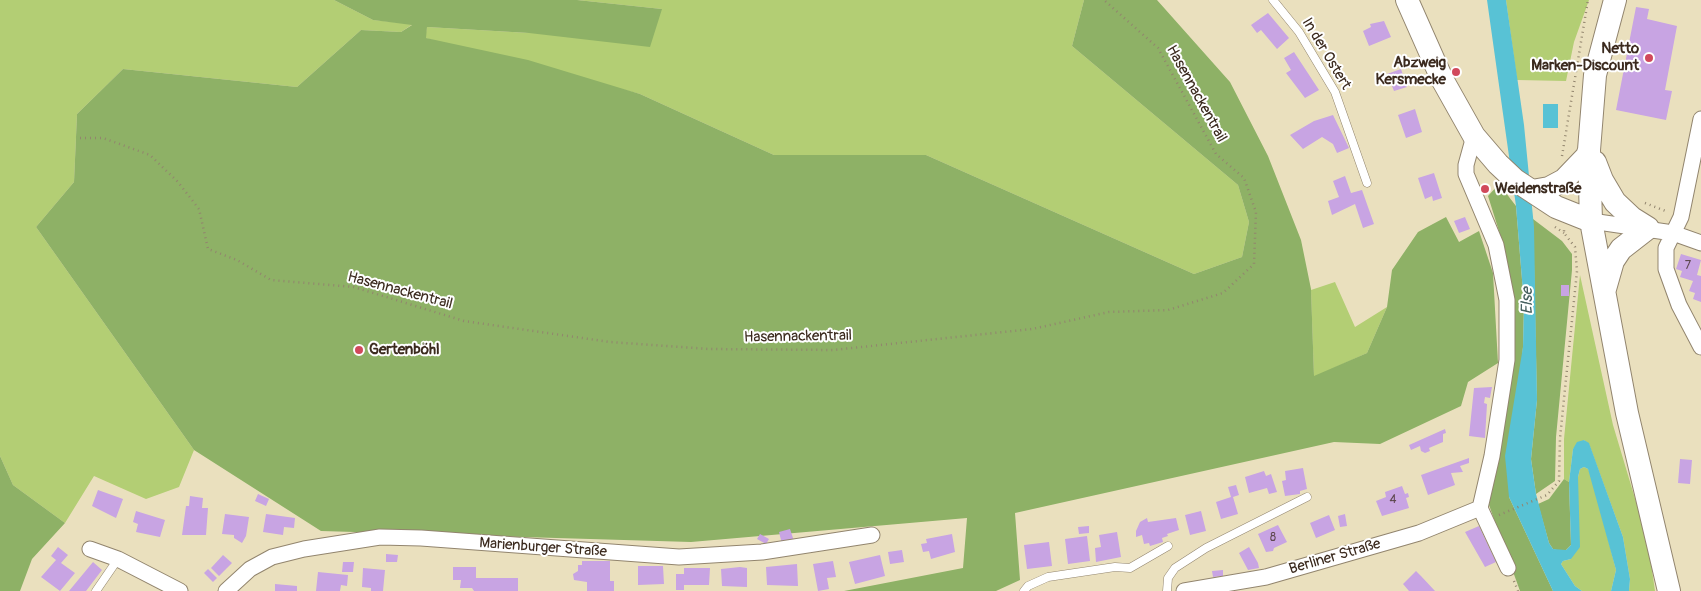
<!DOCTYPE html>
<meta charset="utf-8">
<style>
body{margin:0}
canvas{display:block;background:#eae0be}
</style>
<canvas width="1701" height="591"></canvas>
<script>
const ctx = document.querySelector('canvas').getContext('2d');
ctx.lineJoin = 'round';
function fillPath(path, color) { ctx.fillStyle = color; ctx.fill(path, 'evenodd'); }
const poly = rows => new Path2D(rows.map(r => 'M' + r).join(''));
function trace(path, color, width, dash) { ctx.strokeStyle = color; ctx.lineWidth = width; ctx.lineCap = dash ? 'butt' : 'round'; ctx.setLineDash(dash || []); ctx.stroke(path); }
function drawText(font, color, halo, rows, align = 'center') {
  ctx.font = font + ' Pangolin,sans-serif'; ctx.lineWidth = 4; ctx.setLineDash([]); ctx.textBaseline = 'middle'; ctx.strokeStyle = halo; ctx.fillStyle = color; for (const [text, x, y, turn = 0] of rows) {
    ctx.save(); ctx.translate(x, y); ctx.rotate((+turn || 0) * Math.PI / 180); ctx.textAlign = isNaN(turn) ? turn : align; if (halo) ctx.strokeText(text, 0, 0); ctx.fillText(text, 0, 0); ctx.restore();
  }
}
const green = poly([
 [0,0,334,0,373,20,413,24,401,32,361,30,297,87,123,69,77,114,74,182,36,227,194,450,179,487,146,499,94,476,65,523,13,485,0,456],
 [577,0,1084,0,1072,46,1238,185,1249,222,1242,257,1194,274,926,155,774,155,640,94,425,38,427,27,529,33,662,9],
 [1506,0,1589,0,1574,42,1566,81,1517,80],
 [1580,275,1613,425,1648,542,1655,591,1629,591,1630,579,1623,537,1589,444,1584,440,1573,449,1569,482,1564,479,1564,439],
 [1335,282,1355,327,1387,307,1367,353,1314,377,1311,290],
 [1584,467,1588,469,1592,477,1616,570,1611,591,1582,591,1575,586,1561,564,1563,561,1571,559,1578,477,1580,469]
]);
const forest = poly([
 [334,0,577,0,662,9,650,47,529,33,427,27,426,38,528,60,640,94,774,155,926,155,1194,274,1242,257,1249,222,1238,185,1072,46,1084,0,1157,0,1230,82,1268,156,1301,240,1311,289,1314,376,1367,353,1387,307,1392,270,1418,232,1446,217,1459,242,1479,231,1493,273,1498,363,1468,382,1461,406,1380,444,1334,442,1015,513,1020,580,996,591,844,591,963,568,967,518,691,542,321,531,194,450,36,227,74,182,77,114,123,69,297,87,361,30,401,32,412,25,373,20],
 [1499,184,1516,206,1524,304,1523,347,1509,497,1553,591,1520,591,1489,505,1511,364,1503,244,1488,196],
 [1533,219,1562,241,1572,254,1572,270,1556,437,1555,481,1536,494,1531,459,1537,400],
 [0,456,13,485,65,523,32,559,20,591,0,591],
 [1564,479,1569,482,1571,545,1566,550,1561,551,1553,549,1549,543,1538,504,1549,499]
]);
const water = poly([
 [1487,0,1506,0,1524,125,1534,227,1537,400,1531,459,1536,494,1549,543,1553,549,1566,550,1571,545,1569,482,1573,449,1577,442,1584,440,1589,443,1623,537,1630,579,1629,591,1611,591,1616,570,1588,469,1584,467,1580,469,1578,477,1580,547,1571,559,1563,561,1561,564,1575,586,1582,591,1553,591,1509,497,1505,456,1523,347,1524,304,1516,206],
 [1543,104,1558,104,1558,128,1543,128]
]);
const building = poly([
 [1636,7,1649,9,1647,19,1677,26,1665,90,1672,91,1666,120,1616,110],
 [1268,13,1289,38,1277,49,1261,30,1257,33,1251,25],
 [1384,21,1391,37,1369,46,1363,31,1371,27,1370,24],
 [1294,52,1319,90,1305,98,1286,73,1291,70,1284,58],
 [1401,69,1407,87,1394,91,1387,74],
 [1415,109,1422,132,1406,138,1398,115],
 [1333,115,1349,148,1337,153,1333,144,1322,137,1303,149,1290,135,1314,121],
 [1434,173,1442,198,1433,201,1432,196,1425,199,1418,178],
 [1345,176,1351,193,1362,190,1374,224,1363,228,1355,204,1332,215,1328,201,1339,197,1333,181],
 [1465,217,1470,229,1459,233,1454,221],
 [1681,254,1701,260,1697,275,1701,276,1701,302,1693,299,1695,293,1689,291,1693,281,1680,277,1682,271,1676,269],
 [1561,285,1569,285,1569,296,1561,296],
 [1492,387,1490,398,1485,397,1484,403,1487,404,1485,438,1469,436,1474,388],
 [1445,429,1446,433,1443,434,1443,442,1429,448,1430,451,1425,453,1421,451,1420,446,1411,450,1409,445],
 [1469,458,1469,463,1460,466,1463,472,1451,473,1455,485,1428,495,1421,475],
 [1680,459,1692,460,1690,484,1678,483],
 [1303,468,1307,489,1300,491,1300,494,1285,496,1282,481,1286,480,1285,471],
 [1264,471,1266,476,1271,474,1277,492,1269,494,1267,488,1249,493,1245,477],
 [1236,485,1239,495,1233,497,1238,514,1221,519,1216,502,1231,497,1228,487],
 [1402,486,1405,494,1408,493,1409,497,1406,498,1409,508,1382,516,1376,501,1386,497,1385,492],
 [98,490,123,499,116,518,92,506],
 [258,494,269,499,266,506,255,501],
 [190,496,203,498,202,508,208,508,206,535,182,535,186,506,189,506],
 [136,511,165,520,160,537,136,532,138,524,133,522],
 [1201,511,1206,531,1190,535,1185,515],
 [225,514,249,517,246,536,242,543,234,538,234,535,222,534],
 [266,514,295,518,294,528,284,527,283,535,263,532],
 [1345,514,1347,526,1340,527,1338,516],
 [1329,515,1335,530,1316,538,1310,523],
 [1147,518,1148,522,1176,518,1179,530,1167,534,1168,536,1162,538,1163,542,1150,546,1149,543,1144,544,1142,535,1136,537,1136,531,1140,522],
 [1278,525,1287,542,1274,548,1273,551,1266,552,1258,534],
 [1089,526,1089,533,1079,534,1078,527],
 [1479,526,1496,562,1485,567,1465,532],
 [790,529,794,541,782,544,779,532],
 [1117,532,1121,557,1096,562,1095,548,1101,547,1099,535],
 [760,534,769,539,766,544,757,539],
 [952,534,955,552,931,559,929,551,923,552,921,544,927,543,926,539],
 [1087,536,1090,561,1068,564,1065,539],
 [1049,542,1052,566,1027,569,1024,545],
 [58,547,68,555,61,563,75,573,60,591,41,577,56,560,51,556],
 [1249,547,1258,563,1259,568,1248,570,1239,553],
 [902,550,904,562,890,564,888,552],
 [386,554,398,555,397,562,386,562],
 [223,555,232,563,219,576,211,568],
 [880,555,885,576,855,584,849,562],
 [582,561,610,561,610,581,614,581,614,591,587,591,587,582,574,580,573,574,578,571,578,565,582,565],
 [833,561,836,577,827,578,829,589,818,591,813,564],
 [93,562,102,570,86,591,69,591],
 [343,562,354,562,353,572,342,572],
 [797,564,798,586,767,585,766,567],
 [638,566,663,566,664,584,638,585],
 [453,567,476,567,476,578,518,578,518,591,474,591,472,588,460,588,461,580,453,580],
 [740,567,747,568,747,587,722,586,721,569],
 [363,568,385,570,383,591,371,591,371,588,362,587],
 [684,568,710,568,709,585,684,585,684,590,676,590,676,574,684,574],
 [208,569,217,578,213,582,204,573],
 [1223,570,1223,576,1213,577,1212,571],
 [1416,571,1421,576,1435,591,1409,591,1403,584],
 [318,572,348,575,347,586,341,585,340,591,316,591],
 [275,584,297,586,297,591,275,591]
]);
const path = poly([
 [80,138,103,138,150,155,178,182,199,209,208,249,237,260,271,280,354,287,464,321,610,342,709,349,833,350,1032,329,1109,312,1168,310,1223,293,1254,264,1256,212,1244,178,1216,154,1158,48,1104,0],
 [1562,156,1588,0],
 [1645,203,1668,212],
 [1555,227,1564,233],
 [1499,515,1547,495,1559,481,1560,438,1577,271,1575,247,1564,233,1564,229],
 [1514,581,1518,591]
]);
const lane = poly([
 [1273,0,1299,32,1335,92,1367,183],
 [96,591,118,559],
 [1024,591,1028,586,1048,577,1115,567,1130,568,1168,546],
 [1167,591,1168,578,1175,568,1206,548,1307,497]
]);
const street = poly([
 [1701,119,1681,217,1666,248,1666,269,1679,305,1701,347],
 [1474,136,1466,165,1466,174,1496,245,1507,300,1507,360,1492,456,1480,508,1508,568],
 [1591,221,1673,233,1701,243],
 [90,549,118,559,180,591],
 [226,591,250,569,272,557,304,549,380,537,421,538,679,557,762,552,872,535],
 [1184,591,1266,577,1419,533,1480,508]
]);
const secondary = poly([
 [1407,0,1442,79,1474,136,1498,164,1515,180,1556,207,1591,221],
 [1615,0,1595,75,1589,150,1591,221,1627,413,1669,591],
 [1595,162,1602,180,1615,202,1632,218,1648,228,1621,249,1613,261,1605,289],
 [1532,191,1549,188,1564,180,1587,156,1589,150]
]);
const markers = [
 [1649,58,5,"#d1495b"],
 [1456,72,5,"#d1495b"],
 [1485,189,5,"#d1495b"],
 [359,350,5,"#d1495b"]
];
const numberNames = [
 ["7",1688,266],
 ["4",1393,500],
 ["8",1273,538]
];
const poiNames = [
 ["Netto",1639,49],
 ["Marken-Discount",1639,66],
 ["Abzweig",1446,63],
 ["Kersmecke",1446,80],
 ["Weidenstraße",1495,189,"left"],
 ["Gertenböhl",369,350,"left"]
];
const streetNames = [
 ["In der Ostert",1326,54,59],
 ["Hasennackentrail",1196,94,61],
 ["Hasennackentrail",400,291,15],
 ["Hasennackentrail",798,337,-1],
 ["Marienburger Straße",543,548,4],
 ["Berliner Straße",1335,557,-16]
];
const waterNames = [
 ["Else",1528,301,-90]
];
fillPath(green, '#b3ce74');
fillPath(forest, '#8eb166');
fillPath(water, '#58c2d5');
fillPath(building, '#c8a4e3');
trace(lane, '#92856e', 9);
trace(street, '#92856e', 17);
trace(secondary, '#92856e', 24);
trace(path, '#92856e', 2.5, [1, 4]);
trace(lane, '#fff', 8);
trace(street, '#fff', 15);
trace(secondary, '#fff', 22);
for (const [x, y, r, color] of markers) { const dot = new Path2D(); dot.arc(x, y, r, 0, 2 * Math.PI); ctx.fillStyle = color; ctx.fill(dot); trace(dot, '#fff', 2); }
drawText('12px', '#5e484f', null, numberNames);
drawText('bold 15px', '#3b2a1e', '#fff', poiNames, 'right');
drawText('15px', '#3b2a1e', '#fff', streetNames);
drawText('italic 16px', '#455f5e', '#fff', waterNames);
</script>
